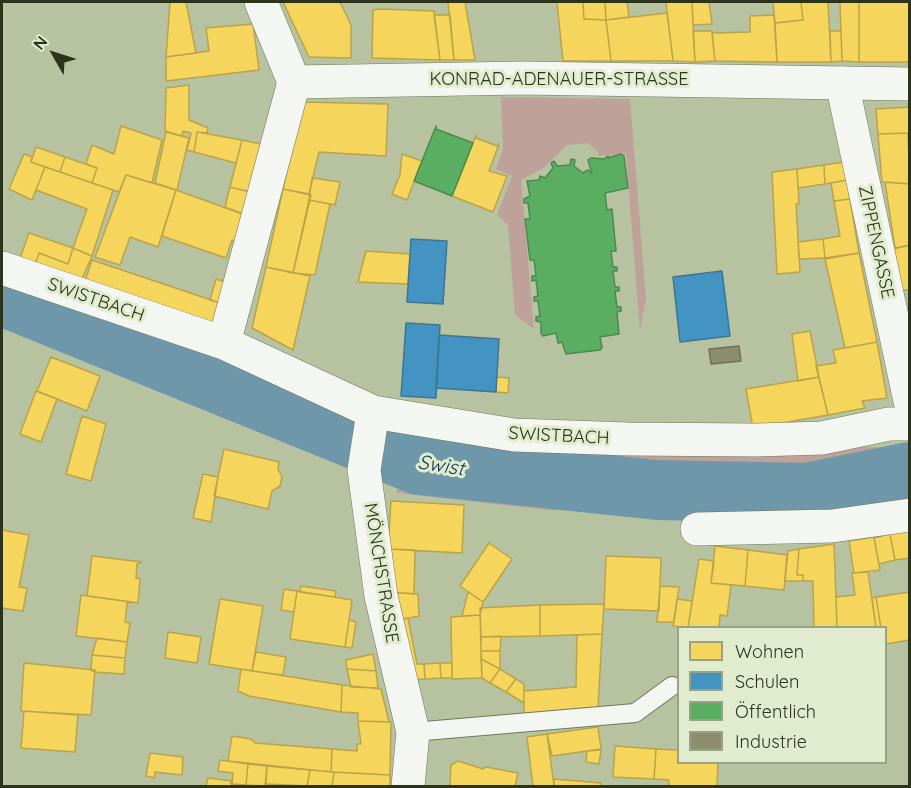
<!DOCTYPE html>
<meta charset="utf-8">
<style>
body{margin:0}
#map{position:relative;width:911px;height:788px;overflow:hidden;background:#b6c2a0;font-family:Quicksand,sans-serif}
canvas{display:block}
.frame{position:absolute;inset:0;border:3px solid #2b331b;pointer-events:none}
.legend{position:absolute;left:677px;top:626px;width:210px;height:138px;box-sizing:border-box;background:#e0eccd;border:2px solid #98a286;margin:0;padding:8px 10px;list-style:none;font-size:18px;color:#2b331b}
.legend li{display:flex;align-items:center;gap:12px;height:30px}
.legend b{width:30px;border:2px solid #98a286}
.north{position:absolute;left:24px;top:24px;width:60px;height:60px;-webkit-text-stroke:4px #e0eccd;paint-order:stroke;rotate:309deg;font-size:16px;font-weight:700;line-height:24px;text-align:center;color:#2b331b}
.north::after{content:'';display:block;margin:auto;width:21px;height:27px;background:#2b331b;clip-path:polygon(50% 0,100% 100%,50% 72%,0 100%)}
</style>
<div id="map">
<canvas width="911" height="788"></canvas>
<div class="frame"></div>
<ul class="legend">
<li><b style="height:16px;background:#f6d55c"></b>Wohnen</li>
<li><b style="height:16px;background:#4393c3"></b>Schulen</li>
<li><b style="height:16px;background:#5aae61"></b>Öffentlich</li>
<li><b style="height:16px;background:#8c8c6e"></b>Industrie</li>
</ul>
<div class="north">N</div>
</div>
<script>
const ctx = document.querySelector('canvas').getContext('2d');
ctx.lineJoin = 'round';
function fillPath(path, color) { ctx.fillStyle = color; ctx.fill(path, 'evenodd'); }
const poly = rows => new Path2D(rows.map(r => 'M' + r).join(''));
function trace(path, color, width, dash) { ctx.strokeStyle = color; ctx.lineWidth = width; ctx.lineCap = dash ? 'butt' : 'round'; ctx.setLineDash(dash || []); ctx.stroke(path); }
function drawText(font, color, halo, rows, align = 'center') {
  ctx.font = font + ' Quicksand,sans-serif'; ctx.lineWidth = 6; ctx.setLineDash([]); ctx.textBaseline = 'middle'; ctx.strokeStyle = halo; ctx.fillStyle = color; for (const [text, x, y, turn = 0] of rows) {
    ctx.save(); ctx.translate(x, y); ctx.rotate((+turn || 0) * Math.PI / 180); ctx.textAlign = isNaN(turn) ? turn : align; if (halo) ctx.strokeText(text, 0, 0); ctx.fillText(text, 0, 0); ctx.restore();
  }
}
const green = poly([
 [501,97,630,99,646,299,640,331,626,154,598,156,598,152,588,143,567,145,544,168,521,180,534,329,515,315,508,225,497,215,512,176,496,169,503,149],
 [397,422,501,439,909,448,909,489,749,511,549,510,397,493]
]);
const homes = poly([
 [170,2,186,2,196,53,166,57,170,2],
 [283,2,340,2,351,25,351,58,309,57,283,2],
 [448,2,465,2,475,60,454,60,448,2],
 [557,2,583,2,584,19,606,20,611,61,563,61,557,2],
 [583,2,605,2,606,20,584,19,583,2],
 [605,2,627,2,629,17,606,20,605,2],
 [666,2,692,2,695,62,673,61,666,2],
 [692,2,709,2,712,24,693,25,692,2],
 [773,2,801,2,803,20,775,23,773,2],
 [801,2,828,2,831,62,777,62,775,23,803,20,801,2],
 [840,2,859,2,859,62,842,61,840,2],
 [859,2,909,2,909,62,859,62,859,2],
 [380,9,434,11,440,60,372,58,373,10,380,9],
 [667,13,673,61,611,61,606,20,667,13],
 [434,15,450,15,454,60,440,60,434,15],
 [774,15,777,62,715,61,712,33,750,32,750,16,774,15],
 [253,24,259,70,166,81,166,57,209,51,206,28,253,24],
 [693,31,712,31,715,61,695,62,693,31],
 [830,31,841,31,842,61,831,62,830,31],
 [189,85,189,120,208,128,207,133,197,132,194,152,187,150,191,133,183,131,182,136,165,131,166,88,189,85],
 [302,102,388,104,386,156,319,152,309,194,283,189,302,102],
 [910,107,910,133,878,134,876,109,910,107],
 [121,126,162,140,152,183,126,175,119,192,92,183,97,168,86,164,92,145,114,154,121,126],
 [166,132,189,138,177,190,155,183,166,132],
 [197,132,242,140,236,163,194,152,197,132],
 [908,133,910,184,882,182,878,134,908,133],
 [476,135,476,138,497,146,499,144,489,171,507,176,493,212,452,196,476,135],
 [242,140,261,144,254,193,230,187,242,140],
 [36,147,65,157,60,172,31,162,36,147],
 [24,154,32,157,31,162,45,167,32,200,9,189,24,154],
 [402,154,422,161,407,200,392,194,400,175,402,154],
 [65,157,97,168,92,183,60,172,65,157],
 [844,162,847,180,825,184,824,165,844,162],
 [824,165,825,184,798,188,797,169,824,165],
 [45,167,113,190,92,256,73,248,87,209,36,190,45,167],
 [797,169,799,204,796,204,800,272,777,274,772,172,797,169],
 [126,175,176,190,158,247,130,237,120,265,95,257,126,175],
 [312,178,340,182,335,205,309,200,312,178],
 [847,180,850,199,834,201,831,183,847,180],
 [885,182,910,184,910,245,895,248,885,182],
 [230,187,254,193,248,216,225,207,230,187],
 [283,189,311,195,293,273,266,267,283,189],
 [176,190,248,216,240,243,232,240,226,258,162,236,176,190],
 [850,199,859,253,825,258,823,239,840,236,834,201,850,199],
 [309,200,330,204,315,275,293,273,309,200],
 [29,233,73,248,68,264,39,253,33,270,18,264,29,233],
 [823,239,825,258,799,259,798,242,823,239],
 [910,245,910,290,900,290,893,249,910,245],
 [73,248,92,256,79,286,33,270,39,253,68,264,73,248],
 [366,251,410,254,408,284,358,282,366,251],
 [859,253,877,342,845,348,825,259,859,253],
 [92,260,223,304,212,328,83,288,92,260],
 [266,267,310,276,293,350,252,328,266,267],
 [216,279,229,283,223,304,210,300,216,279],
 [810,331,819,377,798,381,792,334,810,331],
 [877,342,887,398,862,401,865,408,828,415,816,366,836,363,833,350,877,342],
 [51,357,100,376,87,411,37,391,51,357],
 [496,377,509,378,508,393,496,392,496,377],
 [819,377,828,415,753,428,746,389,819,377],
 [36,391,57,399,41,442,20,434,36,391],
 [82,416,106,424,91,481,66,474,82,416],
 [224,449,279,462,278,469,282,477,280,486,272,491,268,509,214,496,224,449],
 [203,474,218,477,211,522,193,518,203,474],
 [391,501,464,505,462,553,388,549,391,501],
 [2,530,29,535,19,587,27,588,23,611,2,608,2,530],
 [910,530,910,558,895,560,890,534,910,530],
 [890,534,895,560,879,564,874,538,890,534],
 [874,537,880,570,854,573,849,541,874,537],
 [489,543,512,559,483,602,460,586,489,543],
 [834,544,837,628,814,628,813,581,803,581,803,575,797,575,799,549,834,544],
 [715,546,748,550,745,586,711,583,715,546],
 [388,549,415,550,414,594,388,592,388,549],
 [799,549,797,575,803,575,803,581,785,581,788,551,799,549],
 [748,550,787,555,784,590,745,586,748,550],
 [92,556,142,562,137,564,136,578,140,579,138,603,87,596,92,556],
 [606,556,661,558,659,611,604,609,606,556],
 [699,559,714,561,711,583,731,585,727,616,720,615,719,628,688,628,699,559],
 [868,572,876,628,837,628,836,597,855,595,852,573,868,572],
 [301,586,336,591,335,597,300,592,301,586],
 [660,586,679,587,674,622,657,622,660,586],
 [284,589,297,591,294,612,281,610,284,589],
 [297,591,352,600,345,647,290,639,297,591],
 [388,592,418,594,419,616,394,621,388,592],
 [468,592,483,602,480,615,462,616,468,592],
 [910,592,910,640,886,644,886,628,881,628,876,597,910,592],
 [81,595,132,602,127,603,125,622,130,623,127,642,76,636,81,595],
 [876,597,881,628,876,628,872,598,876,597],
 [220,599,263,606,252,671,209,664,220,599],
 [677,599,692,601,688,628,673,626,677,599],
 [604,604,602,634,540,636,540,605,604,604],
 [540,605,540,636,481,637,480,608,540,605],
 [480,615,482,678,452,679,451,617,480,615],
 [408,618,417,664,424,664,425,679,406,680,394,621,408,618],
 [349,620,356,622,352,648,345,647,349,620],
 [168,632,201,637,197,663,165,658,168,632],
 [602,634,598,708,524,714,524,691,576,687,577,635,602,634],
 [501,636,500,651,481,651,481,637,501,636],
 [97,638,127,642,125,658,92,655,97,638],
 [481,651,500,651,500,669,481,659,481,651],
 [256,652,286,657,283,675,252,671,256,652],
 [373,654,376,671,347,669,346,660,373,654],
 [92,655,125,658,124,674,94,672,91,670,92,655],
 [481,659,500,669,490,683,482,678,481,659],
 [24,663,95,670,91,715,21,711,24,663],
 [440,663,441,678,425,679,424,664,440,663],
 [440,663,452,663,452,678,441,678,440,663],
 [241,669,342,685,341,712,249,696,238,691,241,669],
 [347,669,376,671,378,688,351,687,347,669],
 [500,669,516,679,506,692,490,683,500,669],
 [516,679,524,684,524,703,506,692,516,679],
 [342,685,381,689,389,722,358,721,358,713,341,712,342,685],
 [24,711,78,715,75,752,21,748,24,711],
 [358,721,391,722,390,775,331,772,332,749,357,751,357,744,361,744,358,721],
 [598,727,601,749,552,756,547,734,598,727],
 [547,734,554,786,533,786,527,737,547,734],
 [232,736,251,739,255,743,332,749,331,772,228,761,232,736],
 [615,746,656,749,654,779,613,777,615,746],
 [656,749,678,750,678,762,718,762,717,786,669,786,669,780,654,779,656,749],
 [601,750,599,764,586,762,587,751,601,750],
 [150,753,183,757,182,775,155,772,155,778,146,776,150,753],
 [220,760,248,764,246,785,232,784,233,773,218,771,220,760],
 [458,761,483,769,486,767,518,773,515,786,450,786,451,765,458,761],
 [248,764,267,766,265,786,246,785,248,764],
 [267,766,310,770,307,786,266,784,267,766],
 [310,770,334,772,332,786,307,786,310,770],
 [334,772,390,775,390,786,332,786,334,772],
 [208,778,231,781,231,784,248,786,206,786,208,778],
 [554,779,601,783,601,786,554,786,554,779]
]);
const schools = poly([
 [411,239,447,241,443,304,407,302,411,239],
 [722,271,730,336,680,342,673,277,722,271],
 [406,323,440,325,436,398,401,396,406,323],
 [439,335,499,339,496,392,436,388,439,335]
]);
const public = poly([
 [436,126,436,129,473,143,452,196,414,181,436,126],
 [621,154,624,156,628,188,605,193,607,210,612,209,616,251,611,251,613,267,617,267,617,271,613,271,615,287,619,287,619,291,615,291,617,307,621,307,621,311,617,312,619,334,600,337,602,348,600,350,566,354,562,342,558,343,556,333,543,336,541,333,541,322,536,321,536,317,540,316,538,301,534,301,534,297,538,296,536,280,532,281,532,276,536,276,534,260,530,260,525,219,530,219,528,203,524,203,524,199,530,196,527,181,539,180,540,176,545,178,553,168,551,163,554,161,557,166,570,165,571,159,575,160,574,166,583,173,588,170,592,174,588,160,591,158,604,159,608,156,608,158,621,154]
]);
const industry = poly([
 [739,346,741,361,711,364,709,349,739,346]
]);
const river = poly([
 [2,296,419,465,657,490,807,493,910,472]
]);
const service = poly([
 [413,732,635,713,672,686]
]);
const minor = poly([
 [842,83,910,401],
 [2,268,224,343,373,412,514,435,628,439,757,440,822,438,889,424,910,424],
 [224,343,294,82],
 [373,412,364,470,381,596,413,732,408,786],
 [697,529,832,526,910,515]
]);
const secondary = poly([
 [261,2,294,82,522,78,910,84]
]);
const streetNames = [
 ["KONRAD-ADENAUER-STRASSE",559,80],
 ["ZIPPENGASSE",876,242,78],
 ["SWISTBACH",96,300,19],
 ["SWISTBACH",559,436,3],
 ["MÖNCHSTRASSE",381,573,81]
];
const waterNames = [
 ["Swist",441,466,9]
];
fillPath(green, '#bea29a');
fillPath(homes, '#f6d55c');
trace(homes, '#b9a448', 1.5);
fillPath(schools, '#4393c3');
trace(schools, '#3c7691', 1.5);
fillPath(public, '#5aae61');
trace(public, '#4c894c', 1.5);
fillPath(industry, '#8c8c6e');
trace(industry, '#6f7155', 1.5);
trace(river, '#6e97aa', 60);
trace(service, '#6e775c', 20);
trace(minor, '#6e775c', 34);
trace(secondary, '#6e775c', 34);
trace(service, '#f4f6f1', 18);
trace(minor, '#f4f6f1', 33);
trace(secondary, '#f4f6f1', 33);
drawText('18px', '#2b331b', '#e0eccd', streetNames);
drawText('italic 20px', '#0e3756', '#e0eccd', waterNames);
</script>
